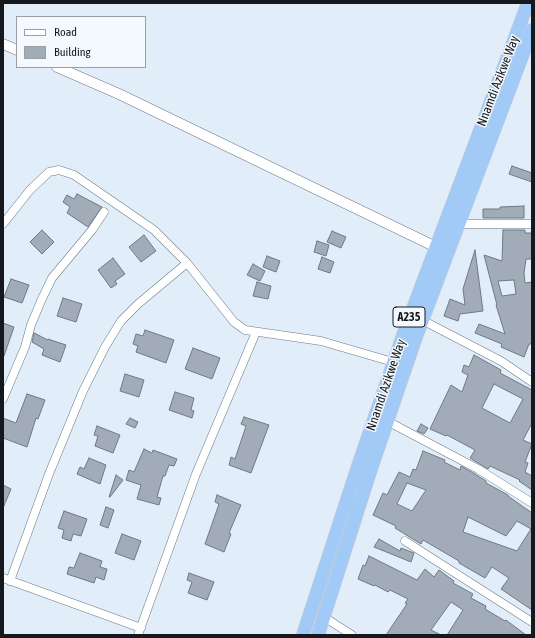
<!DOCTYPE html>
<style>
body{margin:0}
#map{position:relative;width:535px;height:638px;overflow:hidden;background:#e1edf9;font-family:"Asap Condensed",sans-serif}
canvas{display:block}
.frame{position:absolute;inset:0;border:4px solid #15191d;pointer-events:none}
.legend{position:absolute;left:16px;top:16px;width:130px;height:52px;box-sizing:border-box;background:#f4f9fe;border:1px solid #9b9fa4;margin:0;padding:5px 7px;list-style:none;font-size:12px;color:#15191d}
.legend li{display:flex;align-items:center;gap:8px;height:20px}
.legend b{width:20px;border:1px solid #9b9fa4}
</style>
<div id="map">
<canvas width="535" height="638"></canvas>
<div class="frame"></div>
<ul class="legend">
<li><b style="height:5px;background:#fff"></b>Road</li>
<li><b style="height:11px;background:#a2acb8"></b>Building</li>
</ul>
</div>
<script>
const ctx = document.querySelector('canvas').getContext('2d');
ctx.lineJoin = 'round';
function fillPath(path, color) { ctx.fillStyle = color; ctx.fill(path, 'evenodd'); }
const poly = rows => new Path2D(rows.map(r => 'M' + r).join(''));
function trace(path, color, width, dash) { ctx.strokeStyle = color; ctx.lineWidth = width; ctx.lineCap = dash ? 'butt' : 'round'; ctx.setLineDash(dash || []); ctx.stroke(path); }
function drawText(font, color, halo, rows, align = 'center') {
  ctx.font = font + ' "Asap Condensed",sans-serif'; ctx.lineWidth = 3; ctx.setLineDash([]); ctx.textBaseline = 'middle'; ctx.strokeStyle = halo; ctx.fillStyle = color; for (const [text, x, y, turn = 0] of rows) {
    ctx.save(); ctx.translate(x, y); ctx.rotate((+turn || 0) * Math.PI / 180); ctx.textAlign = isNaN(turn) ? turn : align; if (halo) ctx.strokeText(text, 0, 0); ctx.fillText(text, 0, 0); ctx.restore();
  }
}
const building = poly([
 [512,166,532,173,532,182,509,174,512,166],
 [77,194,102,207,88,227,67,213,70,207,63,202,67,195,74,199,77,194],
 [524,206,524,218,483,218,483,209,500,209,500,207,524,206],
 [42,230,54,242,42,254,30,242,42,230],
 [503,230,525,230,525,233,532,233,532,259,526,259,524,273,525,283,532,282,532,344,529,344,524,357,501,347,502,344,475,333,479,324,505,334,496,305,497,305,484,255,502,261,503,230],
 [514,280,516,294,502,296,498,281,514,280],
 [332,231,346,237,341,248,327,242,332,231],
 [144,235,156,251,141,262,129,247,144,235],
 [317,241,329,245,326,256,314,252,317,241],
 [475,250,483,311,460,314,458,321,444,316,450,299,465,305,463,289,475,250],
 [267,256,280,261,276,272,263,267,267,256],
 [322,257,334,262,330,273,318,269,322,257],
 [113,258,125,274,115,281,117,284,111,288,98,270,113,258],
 [253,264,265,271,260,281,247,275,253,264],
 [11,279,29,285,22,303,4,297,11,279],
 [257,282,271,286,268,299,253,296,257,282],
 [63,298,82,304,76,322,57,316,63,298],
 [3,323,14,327,4,356,3,356,3,323],
 [145,330,174,340,166,363,136,352,138,346,133,344,136,334,143,336,145,330],
 [34,333,48,340,48,339,66,345,60,362,42,355,44,349,32,342,34,333],
 [193,348,220,358,212,379,185,369,193,348],
 [474,355,501,370,500,373,532,390,532,423,523,440,532,444,525,462,528,463,525,472,532,476,532,490,519,481,520,480,490,466,488,469,470,458,475,450,447,435,446,436,430,429,451,385,462,392,468,375,462,372,464,365,469,367,474,355],
 [494,384,523,399,510,423,482,408,494,384],
 [125,374,144,380,139,397,120,391,125,374],
 [175,392,194,398,191,410,194,411,192,418,169,410,175,392],
 [27,394,45,400,38,419,36,418,27,447,3,438,3,418,16,423,27,394],
 [244,417,269,425,251,473,229,465,231,457,235,459,246,426,241,424,244,417],
 [130,418,138,422,135,428,126,424,130,418],
 [421,424,428,428,424,434,417,431,421,424],
 [97,426,120,435,113,453,95,446,98,436,94,435,97,426],
 [144,449,152,453,153,450,177,459,174,466,169,465,165,476,163,476,157,497,161,498,159,505,137,499,141,485,126,480,129,470,134,472,144,449],
 [423,451,445,460,444,462,460,470,461,466,475,474,486,481,486,483,508,495,508,496,532,513,532,610,501,589,509,578,492,567,485,578,459,563,459,561,423,540,421,544,395,528,396,526,373,515,383,493,387,495,399,472,410,477,413,469,416,470,423,451],
 [407,483,426,490,412,511,397,504,407,483],
 [468,517,506,536,517,521,531,529,517,551,463,532,468,517],
 [89,458,106,465,100,484,77,474,80,467,84,469,89,458],
 [116,475,123,480,110,497,109,497,116,475],
 [3,485,11,489,3,508,3,485],
 [217,495,241,505,229,533,231,534,224,552,205,544,219,504,215,502,217,495],
 [106,507,114,510,108,528,100,525,106,507],
 [64,511,87,519,81,536,73,534,71,541,62,538,64,530,58,528,64,511],
 [122,534,141,541,134,560,115,553,122,534],
 [379,539,400,551,401,548,414,553,411,562,374,547,379,539],
 [80,553,102,561,100,567,107,569,104,580,96,577,94,583,67,574,69,567,74,568,80,553],
 [369,556,417,580,425,569,434,577,439,570,454,581,453,583,473,594,471,598,486,606,485,609,505,621,506,620,526,635,447,635,463,610,451,602,431,630,441,635,386,635,407,604,405,603,408,599,390,590,388,592,375,585,374,586,358,579,363,565,365,566,369,556],
 [189,573,214,582,207,600,188,593,192,582,187,580,189,573]
]);
const minor = poly([
 [3,224,30,190,49,172,59,170,74,175,154,230,187,263,234,322,245,330,321,341,393,362],
 [458,224,532,224],
 [422,320,501,361,532,382],
 [3,399,25,347,31,325,41,301,52,278,92,230,104,212],
 [387,421,478,469,532,503],
 [405,541,532,622],
 [3,578,141,628],
 [10,581,49,474,83,391,105,347,121,321,138,304,187,263],
 [324,617,352,635],
 [138,635,196,474,256,332]
]);
const tertiary = poly([
 [3,44,17,50],
 [57,67,119,94,436,247]
]);
const trunk = poly([
 [303,635,358,466,403,335,528,3],
 [318,635,370,472,416,337,532,30]
]);
const shields = [
 [409,317,32]
];
const shieldNames = [
 ["A235",409,317]
];
const streetNames = [
 ["Nnamdi Azikwe Way",498,81,-69],
 ["Nnamdi Azikwe Way",386,385,-71]
];
fillPath(building, '#a2acb8');
trace(building, '#6f7984', 1);
trace(minor, '#6f7984', 9);
trace(tertiary, '#6f7984', 11);
trace(trunk, '#cccccd', 14);
trace(minor, '#fff', 8);
trace(tertiary, '#fff', 10);
trace(trunk, '#a2caf6', 13);
for (const [x, y, w] of shields) { const box = new Path2D(); box.roundRect(x - w / 2, y - 10, w, 20, 3); ctx.fillStyle = '#f4f9fe'; ctx.fill(box); trace(box, '#15191d', 1); }
drawText('bold 12px', '#15191d', null, shieldNames);
drawText('13px', '#15191d', '#f4f9fe', streetNames);
</script>
